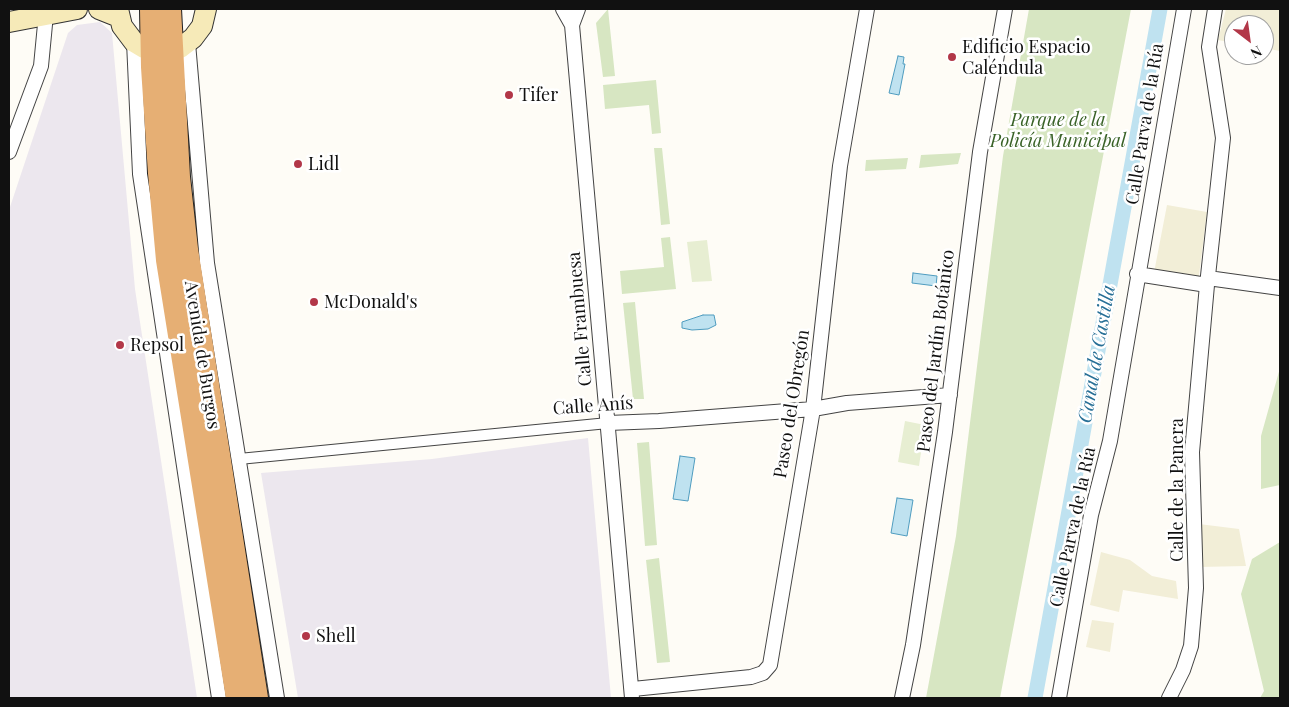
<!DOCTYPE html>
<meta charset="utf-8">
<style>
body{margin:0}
#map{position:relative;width:1289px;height:707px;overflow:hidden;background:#fefcf6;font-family:"Playfair Display",serif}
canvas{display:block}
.frame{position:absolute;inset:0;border:10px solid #111;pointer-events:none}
.north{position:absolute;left:1224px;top:15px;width:50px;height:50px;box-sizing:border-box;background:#fff;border:1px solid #a0a0a0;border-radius:50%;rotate:150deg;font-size:14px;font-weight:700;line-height:20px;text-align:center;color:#111}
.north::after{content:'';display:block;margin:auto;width:18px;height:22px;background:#b23748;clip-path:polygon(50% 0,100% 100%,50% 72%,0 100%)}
</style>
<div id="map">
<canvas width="1289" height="707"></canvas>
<div class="frame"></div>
<div class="north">N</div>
</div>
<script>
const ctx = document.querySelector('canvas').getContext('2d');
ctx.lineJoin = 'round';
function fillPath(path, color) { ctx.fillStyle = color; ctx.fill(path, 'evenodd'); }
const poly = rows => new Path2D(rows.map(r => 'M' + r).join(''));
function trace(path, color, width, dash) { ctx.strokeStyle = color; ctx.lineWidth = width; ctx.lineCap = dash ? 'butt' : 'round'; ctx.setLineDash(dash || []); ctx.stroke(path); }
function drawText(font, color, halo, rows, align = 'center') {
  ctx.font = font + ' "Playfair Display",serif'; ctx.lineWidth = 5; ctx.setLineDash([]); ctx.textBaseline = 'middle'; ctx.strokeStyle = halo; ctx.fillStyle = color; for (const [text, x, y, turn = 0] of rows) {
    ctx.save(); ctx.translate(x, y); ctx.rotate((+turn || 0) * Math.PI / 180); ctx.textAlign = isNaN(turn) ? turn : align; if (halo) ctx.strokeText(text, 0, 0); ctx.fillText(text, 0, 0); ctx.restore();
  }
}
const industrial = poly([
 [100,22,112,33,135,289,197,698,9,698,9,210,68,33,77,25],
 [588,438,611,698,298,698,261,473,432,459]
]);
const farmland = poly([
 [1226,9,1280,9,1280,51,1264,48,1264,25,1234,25,1234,43,1218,40],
 [1167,205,1207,212,1197,291,1152,283],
 [1199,524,1239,529,1246,566,1200,567],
 [1101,552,1130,560,1152,576,1176,581,1178,599,1123,590,1119,612,1090,605],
 [1092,620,1114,623,1110,652,1086,647]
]);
const green = poly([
 [608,9,615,76,603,77,596,23],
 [1029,9,1131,9,1000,698,926,698,956,536,1003,156],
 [656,80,661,133,652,134,649,105,605,109,603,85],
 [654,148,662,148,670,224,661,225],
 [961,153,958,164,919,168,921,155],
 [908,158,906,169,865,171,866,160],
 [670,237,676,289,622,294,620,271,664,267,661,238],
 [635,302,644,399,633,399,623,303],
 [1280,368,1280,485,1261,489,1261,436],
 [649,442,657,545,645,546,637,443],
 [1280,542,1280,698,1260,698,1264,691,1241,594,1252,559],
 [659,558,670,662,657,663,646,560]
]);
const pitch = poly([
 [707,240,712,281,692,282,687,242],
 [905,421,925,425,919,466,898,462]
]);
const water = poly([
 [1156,9,1165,9,1154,41,1156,9],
 [898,56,904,57,903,64,905,64,899,95,889,93,898,56],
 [913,273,937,276,936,286,912,283,913,273],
 [703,315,714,315,716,325,708,329,692,330,682,328,682,322,703,315],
 [680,456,695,458,688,501,673,499,680,456],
 [897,498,913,500,907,536,891,533,897,498]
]);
const canal = poly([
 [1035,698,1160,9]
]);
const pedestrian = poly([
 [239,459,608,423]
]);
const minor = poly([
 [563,9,572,25,632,698],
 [572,25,578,9],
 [134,42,140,174,219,698],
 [188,43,207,263,277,698],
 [9,152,41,66,46,14],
 [1137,274,1207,285],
 [1208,278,1280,288],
 [608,423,659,421,813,409,847,403,950,395],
 [633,689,751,677,763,673,770,665,813,409,840,166,867,9],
 [902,698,913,645,945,432,980,152,1005,9],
 [1059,698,1091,515,1110,441,1184,9],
 [1169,698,1183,670,1191,646,1196,588,1192,452,1207,285,1223,138,1209,47,1215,9]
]);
const secondary = poly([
 [99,9,119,17],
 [118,9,122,26,134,42,144,48,164,52,180,48,193,38,202,26,206,9],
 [9,22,77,9]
]);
const trunk = poly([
 [152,9,153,67,160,173,168,260,238,698],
 [169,9,178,177,186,249,256,698]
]);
const markers = [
 [952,57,5,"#b23748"],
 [509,95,5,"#b23748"],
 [298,164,5,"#b23748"],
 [314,302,5,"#b23748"],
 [120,345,5,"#b23748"],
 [306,636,5,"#b23748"]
];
const poiNames = [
 ["Edificio Espacio",962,47],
 ["Caléndula",962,68],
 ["Tifer",519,95],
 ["Lidl",308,164],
 ["McDonald's",324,302],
 ["Repsol",130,345],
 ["Shell",316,636]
];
const parkNames = [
 ["Parque de la",1058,120],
 ["Policía Municipal",1058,141]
];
const streetNames = [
 ["Calle Parva de la Ría",1145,124,-81],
 ["Calle Frambuesa",580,319,-95],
 ["Paseo del Jardín Botánico",936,351,-83],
 ["Avenida de Burgos",202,355,81],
 ["Paseo del Obregón",792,404,-81],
 ["Calle Anís",593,406,-4],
 ["Calle de la Panera",1177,490,-90],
 ["Calle Parva de la Ría",1073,527,-78]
];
const waterNames = [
 ["Canal de Castilla",1097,354,-80]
];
fillPath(industrial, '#ece7ee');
fillPath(farmland, '#f2eed7');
fillPath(green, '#d7e6c2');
fillPath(pitch, '#e7eed2');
fillPath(water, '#bfe2f0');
trace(water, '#4f9cbf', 1);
trace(canal, '#bfe2f0', 15);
trace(pedestrian, '#444', 12);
trace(minor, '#444', 16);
trace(secondary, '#333', 22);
trace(trunk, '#222', 26);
trace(pedestrian, '#fff', 10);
trace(minor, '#fff', 14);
trace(secondary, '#f6eab8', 20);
trace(trunk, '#e6af74', 24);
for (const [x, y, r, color] of markers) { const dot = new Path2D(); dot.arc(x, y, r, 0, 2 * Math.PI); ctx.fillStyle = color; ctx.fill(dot); trace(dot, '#fff', 2); }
drawText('18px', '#111', '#fff', poiNames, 'left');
drawText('italic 18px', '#396227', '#fff', parkNames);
drawText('18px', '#111', '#fff', streetNames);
drawText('italic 19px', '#276f96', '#fff', waterNames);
</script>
